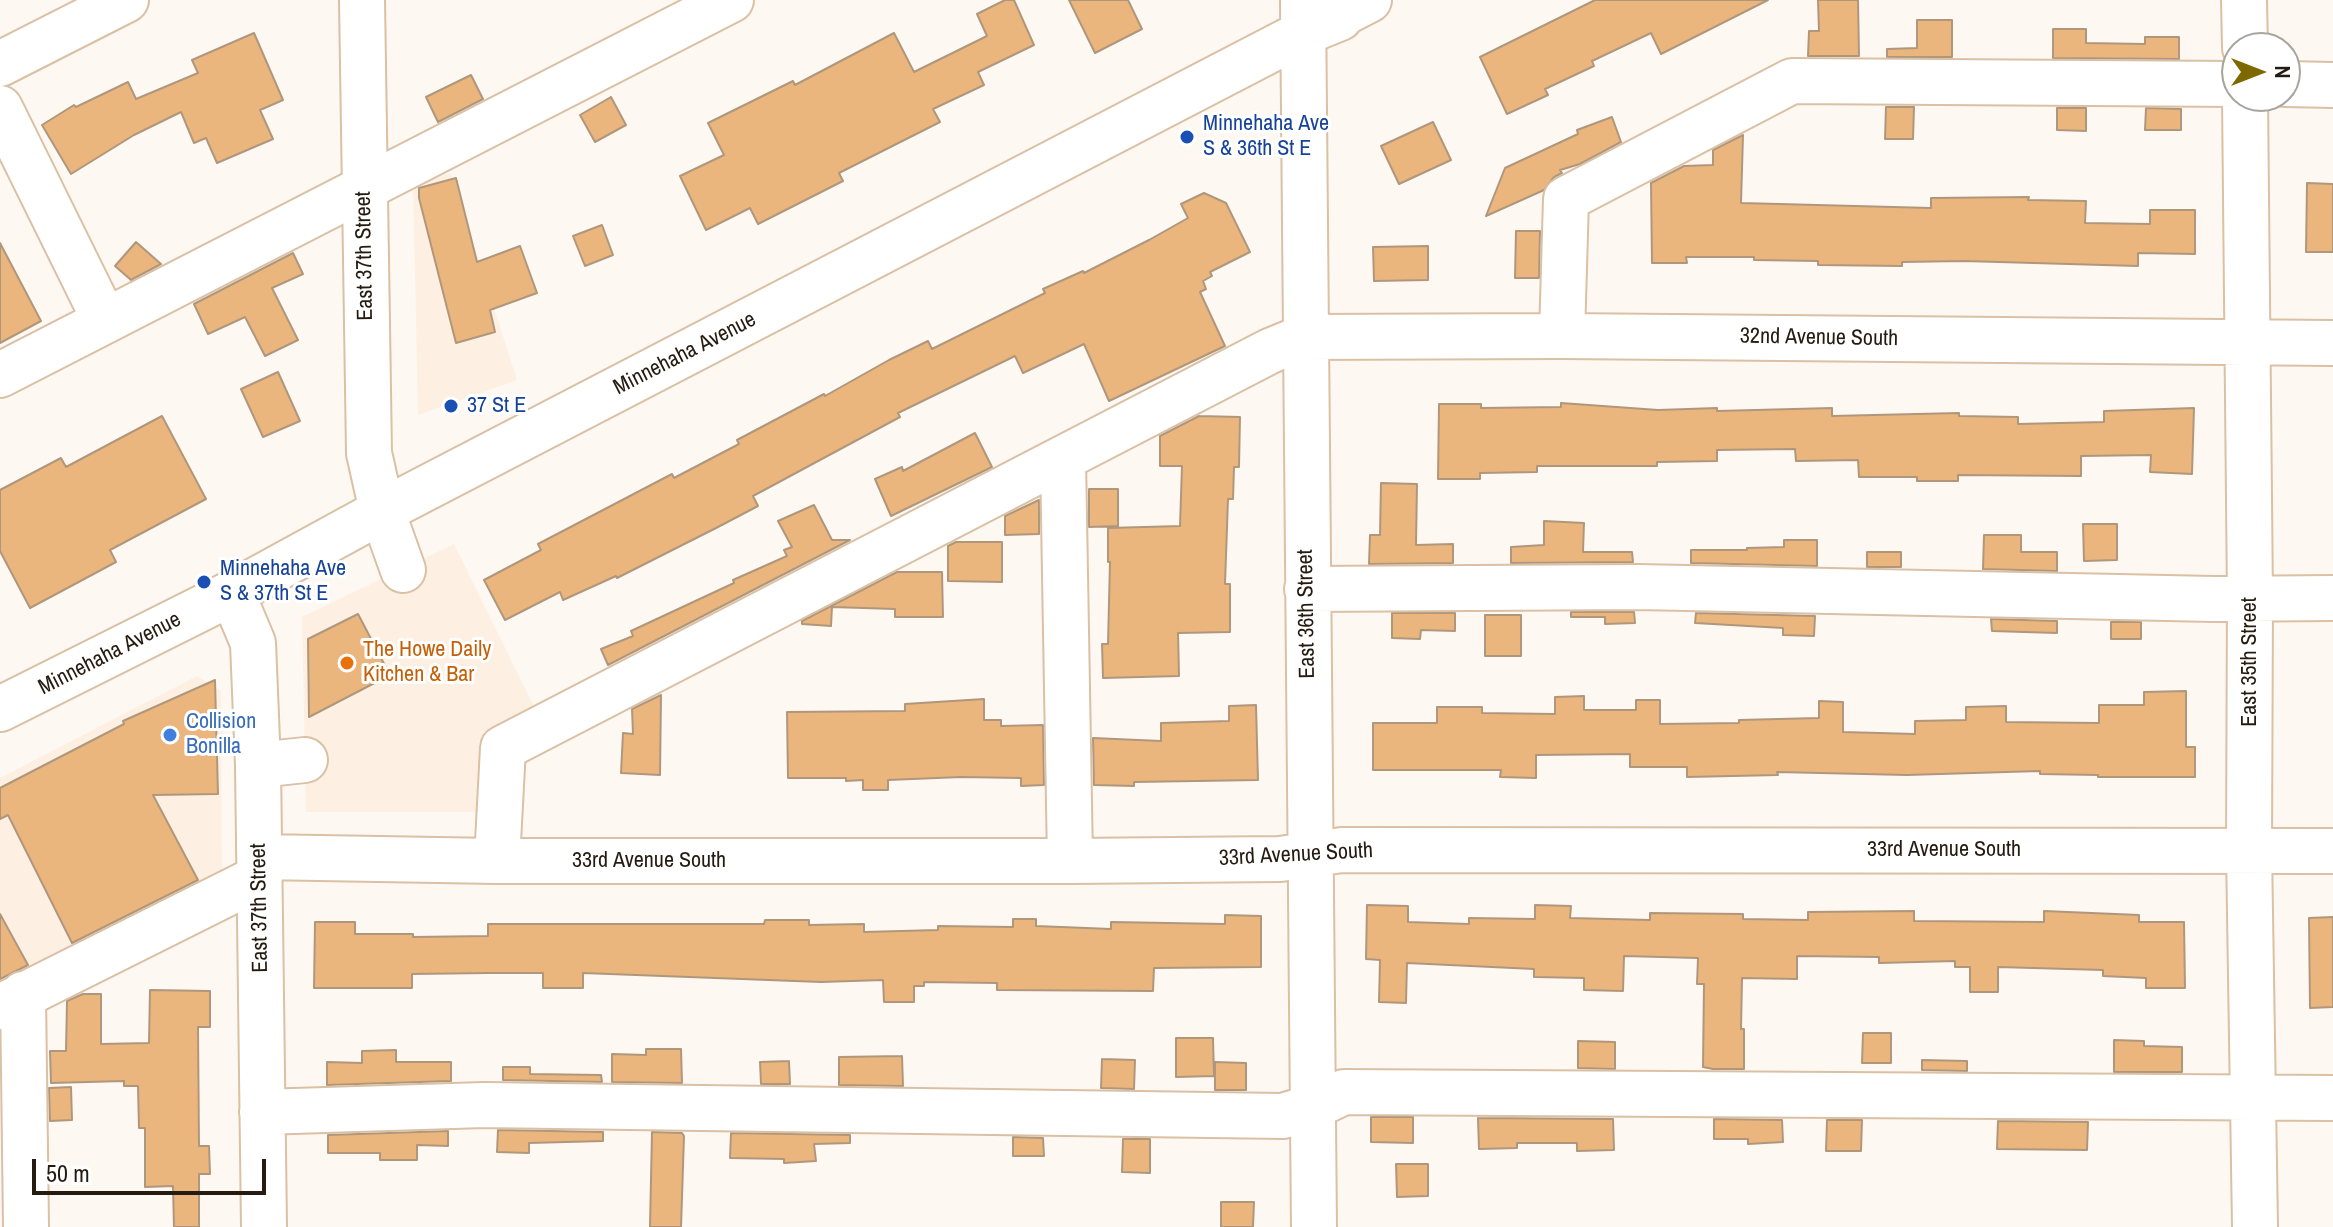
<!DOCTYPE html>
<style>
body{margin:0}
#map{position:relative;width:2333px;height:1227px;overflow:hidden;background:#fef8f3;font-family:"Archivo Narrow",sans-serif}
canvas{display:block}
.north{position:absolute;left:2221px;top:32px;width:80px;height:80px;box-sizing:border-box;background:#fff;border:2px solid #a8a4a0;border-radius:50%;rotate:90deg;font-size:22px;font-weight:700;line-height:32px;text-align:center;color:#251b11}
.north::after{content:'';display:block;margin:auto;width:28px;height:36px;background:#7d6900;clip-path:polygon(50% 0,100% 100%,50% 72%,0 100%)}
.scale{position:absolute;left:32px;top:1159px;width:234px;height:36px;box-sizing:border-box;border:4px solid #251b11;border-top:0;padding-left:10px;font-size:24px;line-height:28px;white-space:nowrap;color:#251b11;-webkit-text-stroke:6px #fff;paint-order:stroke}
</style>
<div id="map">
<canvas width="2333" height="1227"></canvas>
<div class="north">N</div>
<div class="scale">50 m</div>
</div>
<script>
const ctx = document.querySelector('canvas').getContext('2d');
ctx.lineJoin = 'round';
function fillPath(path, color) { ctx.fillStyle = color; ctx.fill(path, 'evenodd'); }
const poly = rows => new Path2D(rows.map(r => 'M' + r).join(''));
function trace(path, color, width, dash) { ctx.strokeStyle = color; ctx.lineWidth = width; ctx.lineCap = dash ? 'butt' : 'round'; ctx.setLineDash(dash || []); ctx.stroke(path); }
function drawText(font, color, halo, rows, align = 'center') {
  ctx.font = font + ' "Archivo Narrow",sans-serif'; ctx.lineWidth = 6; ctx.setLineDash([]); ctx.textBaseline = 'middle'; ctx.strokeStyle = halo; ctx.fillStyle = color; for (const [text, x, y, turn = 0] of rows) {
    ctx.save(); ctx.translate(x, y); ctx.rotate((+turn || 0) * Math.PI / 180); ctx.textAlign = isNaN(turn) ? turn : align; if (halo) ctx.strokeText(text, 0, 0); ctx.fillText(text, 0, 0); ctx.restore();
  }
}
const built = poly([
 [451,173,517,380,418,415,413,184],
 [454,544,540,719,495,812,306,812,302,617],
 [197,676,221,691,222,882,0,996,0,778]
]);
const building = poly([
 [1005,0,1014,0,1034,45,978,72,984,85,933,109,940,122,839,173,843,181,758,224,750,208,706,230,680,176,724,155,708,123,793,81,795,85,894,33,914,72,987,36,977,14,1005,0],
 [1069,0,1128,0,1142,29,1095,53,1069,0],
 [1595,0,1768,0,1661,54,1651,33,1592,61,1594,66,1545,89,1548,95,1507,114,1480,57,1595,0],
 [1818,0,1858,0,1859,56,1808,56,1809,31,1819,31,1818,0],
 [1917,20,1952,20,1952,57,1887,57,1887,49,1917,48,1917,20],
 [2053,29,2086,29,2086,43,2145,44,2145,37,2179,37,2179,59,2053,58,2053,29],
 [254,33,283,100,260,110,273,139,217,163,206,138,194,143,181,112,134,135,71,174,42,125,74,105,76,107,128,82,136,99,198,73,192,60,254,33],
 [471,75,483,99,438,122,426,97,471,75],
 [611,97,626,125,595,142,580,115,611,97],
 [1886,107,1914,107,1913,139,1885,139,1886,107],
 [2057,108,2086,108,2086,131,2057,130,2057,108],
 [2146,108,2181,109,2181,130,2145,130,2146,108],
 [1612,117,1621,142,1580,164,1560,170,1562,173,1554,177,1544,190,1486,216,1505,168,1578,134,1577,130,1612,117],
 [1433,122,1451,160,1399,184,1381,146,1433,122],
 [1743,135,1741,203,1931,208,1931,198,2029,197,2028,200,2086,201,2085,223,2150,224,2150,210,2195,210,2195,254,2138,253,2138,266,1964,261,1902,262,1902,266,1818,265,1818,261,1754,260,1754,257,1686,257,1687,263,1652,263,1651,183,1684,166,1713,165,1713,150,1743,135],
 [456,178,477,262,520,246,537,293,490,310,495,332,456,343,419,198,419,188,456,178],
 [2307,183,2333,184,2333,252,2306,252,2307,183],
 [1204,193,1226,203,1250,252,1210,272,1212,276,1203,281,1206,289,1200,292,1225,346,1109,401,1084,344,1023,373,1015,356,898,413,900,417,753,496,758,506,718,527,617,578,616,576,563,600,560,592,505,620,484,580,541,550,538,544,672,474,674,478,739,444,737,440,824,394,825,396,889,360,928,341,932,349,1045,293,1043,289,1083,271,1084,273,1149,240,1188,218,1181,204,1204,193],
 [602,225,613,255,585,266,573,236,602,225],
 [1516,231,1540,231,1539,278,1515,278,1516,231],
 [136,242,161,264,131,280,115,266,136,242],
 [0,243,41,321,0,343,0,243],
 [1428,246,1428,280,1374,281,1373,247,1428,246],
 [293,253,303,274,272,288,298,340,265,356,245,317,208,334,194,304,293,253],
 [278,372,300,421,263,437,241,389,278,372],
 [1561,403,1658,410,1717,408,1717,411,1832,408,1832,416,1959,413,1959,416,2018,417,2018,424,2104,422,2104,411,2194,408,2192,474,2150,472,2151,455,2081,456,2081,476,1958,475,1958,481,1917,481,1917,477,1859,477,1858,460,1796,461,1795,449,1717,450,1717,461,1657,462,1657,466,1537,466,1537,472,1480,473,1480,479,1438,479,1439,404,1481,404,1481,408,1561,407,1561,403],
 [162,416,206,499,110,550,116,562,30,608,0,551,0,490,61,458,66,467,162,416],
 [1199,416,1240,417,1239,467,1234,467,1233,499,1228,499,1225,584,1230,584,1230,632,1178,633,1179,676,1103,678,1102,644,1108,644,1110,562,1108,562,1108,528,1180,526,1182,466,1160,466,1160,436,1199,416],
 [975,433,992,467,891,516,875,479,902,467,903,471,975,433],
 [1381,483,1417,484,1416,545,1453,544,1453,563,1369,564,1370,535,1380,535,1381,483],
 [1089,489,1118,489,1118,526,1089,527,1089,489],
 [1039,500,1039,534,1005,535,1005,516,1039,500],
 [814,505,832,540,850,540,608,665,601,649,633,636,631,631,734,583,733,580,787,556,784,550,792,547,778,521,814,505],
 [1544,521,1584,523,1583,552,1632,552,1633,562,1511,563,1511,547,1544,545,1544,521],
 [2083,524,2117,524,2117,560,2084,561,2083,524],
 [1984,535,2021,535,2021,552,2057,552,2057,571,1983,569,1984,535],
 [1784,540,1817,540,1817,566,1691,563,1691,550,1747,550,1747,548,1784,547,1784,540],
 [956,542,1002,542,1002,582,948,581,948,546,956,542],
 [1867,552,1901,552,1901,567,1867,567,1867,552],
 [897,572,942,572,943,617,895,617,895,609,832,607,831,626,802,624,802,621,897,572],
 [1571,612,1634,612,1635,623,1605,624,1605,617,1571,617,1571,612],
 [1392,613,1455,613,1455,631,1421,630,1420,639,1392,638,1392,613],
 [1696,613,1815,616,1814,636,1783,635,1783,628,1695,623,1696,613],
 [358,614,390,675,309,717,308,639,358,614],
 [1485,615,1521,615,1521,656,1485,656,1485,615],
 [1991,619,2057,621,2057,633,1992,631,1991,619],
 [2111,622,2141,622,2141,639,2111,639,2111,622],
 [215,680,218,794,153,795,198,880,72,943,8,815,0,819,0,788,124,724,123,721,215,680],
 [2186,691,2186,747,2195,747,2195,777,2098,777,2098,775,2040,774,2040,771,1907,775,1777,772,1778,775,1687,777,1687,767,1630,767,1630,754,1536,755,1536,778,1500,777,1501,770,1373,770,1373,723,1437,723,1437,707,1482,707,1482,713,1555,714,1555,697,1584,696,1584,710,1636,710,1636,700,1660,700,1660,724,1739,723,1739,720,1819,718,1819,701,1843,702,1843,732,1915,734,1915,721,1966,720,1966,707,2006,706,2006,722,2099,723,2099,705,2144,705,2144,692,2186,691],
 [661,695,660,775,621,773,623,733,633,734,632,709,661,695],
 [984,699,984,720,1001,720,1001,726,1043,725,1044,785,1021,786,1021,778,961,777,888,780,888,790,863,790,863,780,846,781,846,778,788,778,787,712,905,711,905,704,984,699],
 [1256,705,1258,780,1134,782,1134,786,1094,785,1093,738,1161,741,1161,723,1229,721,1229,706,1256,705],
 [1367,905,1408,906,1408,922,1469,924,1469,918,1535,919,1535,905,1571,906,1570,918,1650,920,1650,913,1743,914,1743,919,1808,920,1808,912,1914,911,1914,921,2044,922,2044,911,2139,915,2139,922,2184,922,2185,988,2146,988,2146,978,2103,976,2103,970,1998,967,1998,992,1970,992,1970,967,1955,967,1955,961,1879,963,1879,957,1797,956,1797,979,1742,978,1741,1029,1744,1029,1744,1069,1713,1069,1703,1067,1704,984,1697,984,1698,958,1624,956,1623,991,1584,990,1584,978,1534,977,1534,969,1407,963,1406,1003,1379,1002,1380,960,1366,959,1367,905],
 [0,914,28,965,0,979,0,914],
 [1225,915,1261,916,1261,967,1154,968,1153,991,997,990,997,983,924,982,924,986,914,986,914,1002,884,1002,883,980,821,982,583,973,583,988,543,988,543,973,489,973,412,974,412,988,314,988,315,922,355,922,355,934,413,934,413,937,488,936,488,924,764,924,765,920,809,920,809,925,864,924,864,932,938,930,938,926,1013,927,1013,919,1036,919,1036,926,1111,929,1111,922,1225,924,1225,915],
 [2333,917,2333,1007,2310,1008,2309,918,2333,917],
 [150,990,210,991,210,1027,198,1027,199,1146,209,1146,210,1174,199,1174,199,1227,174,1227,173,1186,145,1187,145,1128,139,1128,138,1086,124,1086,124,1081,51,1083,50,1051,66,1051,67,1001,83,994,101,994,101,1044,149,1043,150,990],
 [1863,1033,1891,1033,1891,1063,1862,1063,1863,1033],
 [1176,1038,1213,1038,1214,1076,1176,1077,1176,1038],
 [2114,1040,2144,1041,2144,1046,2182,1047,2182,1072,2114,1072,2114,1040],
 [1578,1041,1615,1042,1615,1069,1578,1068,1578,1041],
 [646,1049,681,1049,682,1083,612,1082,612,1054,646,1055,646,1049],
 [396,1050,396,1062,451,1062,451,1081,327,1085,327,1062,362,1063,362,1051,396,1050],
 [902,1056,903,1086,839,1085,839,1057,902,1056],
 [1102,1059,1135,1060,1134,1089,1101,1088,1102,1059],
 [1922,1060,1967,1061,1967,1071,1922,1070,1922,1060],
 [789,1061,790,1084,761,1084,760,1062,789,1061],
 [1215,1062,1246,1063,1246,1090,1215,1090,1215,1062],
 [503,1067,530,1067,530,1074,601,1075,602,1082,503,1080,503,1067],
 [71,1087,72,1120,50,1121,49,1088,71,1087],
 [1371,1117,1413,1117,1413,1143,1371,1142,1371,1117],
 [1478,1118,1613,1119,1614,1150,1577,1151,1577,1143,1517,1143,1517,1148,1479,1149,1478,1118],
 [1714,1119,1782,1120,1783,1142,1748,1144,1748,1139,1714,1139,1714,1119],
 [1827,1120,1862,1120,1861,1151,1826,1151,1827,1120],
 [1998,1121,2088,1122,2087,1150,1997,1149,1998,1121],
 [498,1130,603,1132,603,1141,529,1143,529,1153,497,1152,498,1130],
 [448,1131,448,1146,417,1145,417,1160,380,1160,380,1153,328,1153,328,1135,448,1131],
 [652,1132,682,1133,684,1136,681,1227,650,1227,652,1132],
 [731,1133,850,1135,850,1143,814,1144,816,1161,784,1163,784,1159,730,1158,731,1133],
 [1013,1137,1043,1138,1044,1156,1013,1156,1013,1137],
 [1123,1139,1150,1139,1150,1173,1122,1172,1123,1139],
 [1396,1164,1428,1164,1428,1196,1397,1197,1396,1164],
 [1221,1202,1254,1202,1253,1227,1221,1227,1221,1202]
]);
const minor = poly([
 [362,0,369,453,382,511,403,570],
 [1303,0,1314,1227],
 [2244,0,2245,48],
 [0,64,126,0],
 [2285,84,2333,85],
 [2245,96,2250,598,2249,850,2255,1227],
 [0,108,105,321],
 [1562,336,1566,199,1792,81,2237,84],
 [0,375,731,0],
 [1063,459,1070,861],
 [1307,589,1638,587,2214,599,2333,598],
 [232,593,253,643,258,765,264,1227],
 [258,765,305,760],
 [260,857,497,861,1070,861,1280,859,1342,850,2333,851],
 [497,861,503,748,1270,351,1304,337,1562,336,2333,343],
 [23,994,26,1227],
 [0,1007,260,877],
 [262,1112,484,1105,1283,1116,1312,1107,1344,1092,2333,1098]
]);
const major = poly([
 [0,709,232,593,382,511,1303,33,1340,18,1342,14,1369,0]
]);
const markers = [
 [1187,137,8,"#1a4fb4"],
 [451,406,8,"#1a4fb4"],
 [204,582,8,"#1a4fb4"],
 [347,663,8,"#e8710a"],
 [170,735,8,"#3f7fe0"]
];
const transitNames = [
 ["Minnehaha Ave",1203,124],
 ["S & 36th St E",1203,149],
 ["37 St E",467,406],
 ["Minnehaha Ave",220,569],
 ["S & 37th St E",220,594]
];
const streetNames = [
 ["East 37th Street",365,256,-91],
 ["32nd Avenue South",1819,338,1],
 ["Minnehaha Avenue",685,354,-27],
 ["East 36th Street",1307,614,-91],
 ["Minnehaha Avenue",110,654,-27],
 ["East 35th Street",2250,662,-90],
 ["33rd Avenue South",1944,850],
 ["33rd Avenue South",1296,855,-3],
 ["33rd Avenue South",649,861],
 ["East 37th Street",260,908,-91]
];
const foodNames = [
 ["The Howe Daily",363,650],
 ["Kitchen & Bar",363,675]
];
const shopNames = [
 ["Collision",186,722],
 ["Bonilla",186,747]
];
fillPath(built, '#fdf0e2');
fillPath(building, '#eab67e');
trace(building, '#b0977c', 2);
trace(minor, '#dac0a4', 48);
trace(major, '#dac0a4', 48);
trace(minor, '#fff', 44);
trace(major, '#fff', 44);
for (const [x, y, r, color] of markers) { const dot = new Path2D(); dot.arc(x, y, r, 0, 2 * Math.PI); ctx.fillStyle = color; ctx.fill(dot); trace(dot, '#fff', 3); }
drawText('22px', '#164399', '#fff', transitNames, 'left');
drawText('22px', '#251b11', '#fff', streetNames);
drawText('22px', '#c56008', '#fff', foodNames, 'left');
drawText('22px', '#366cbe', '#fff', shopNames, 'left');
</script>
